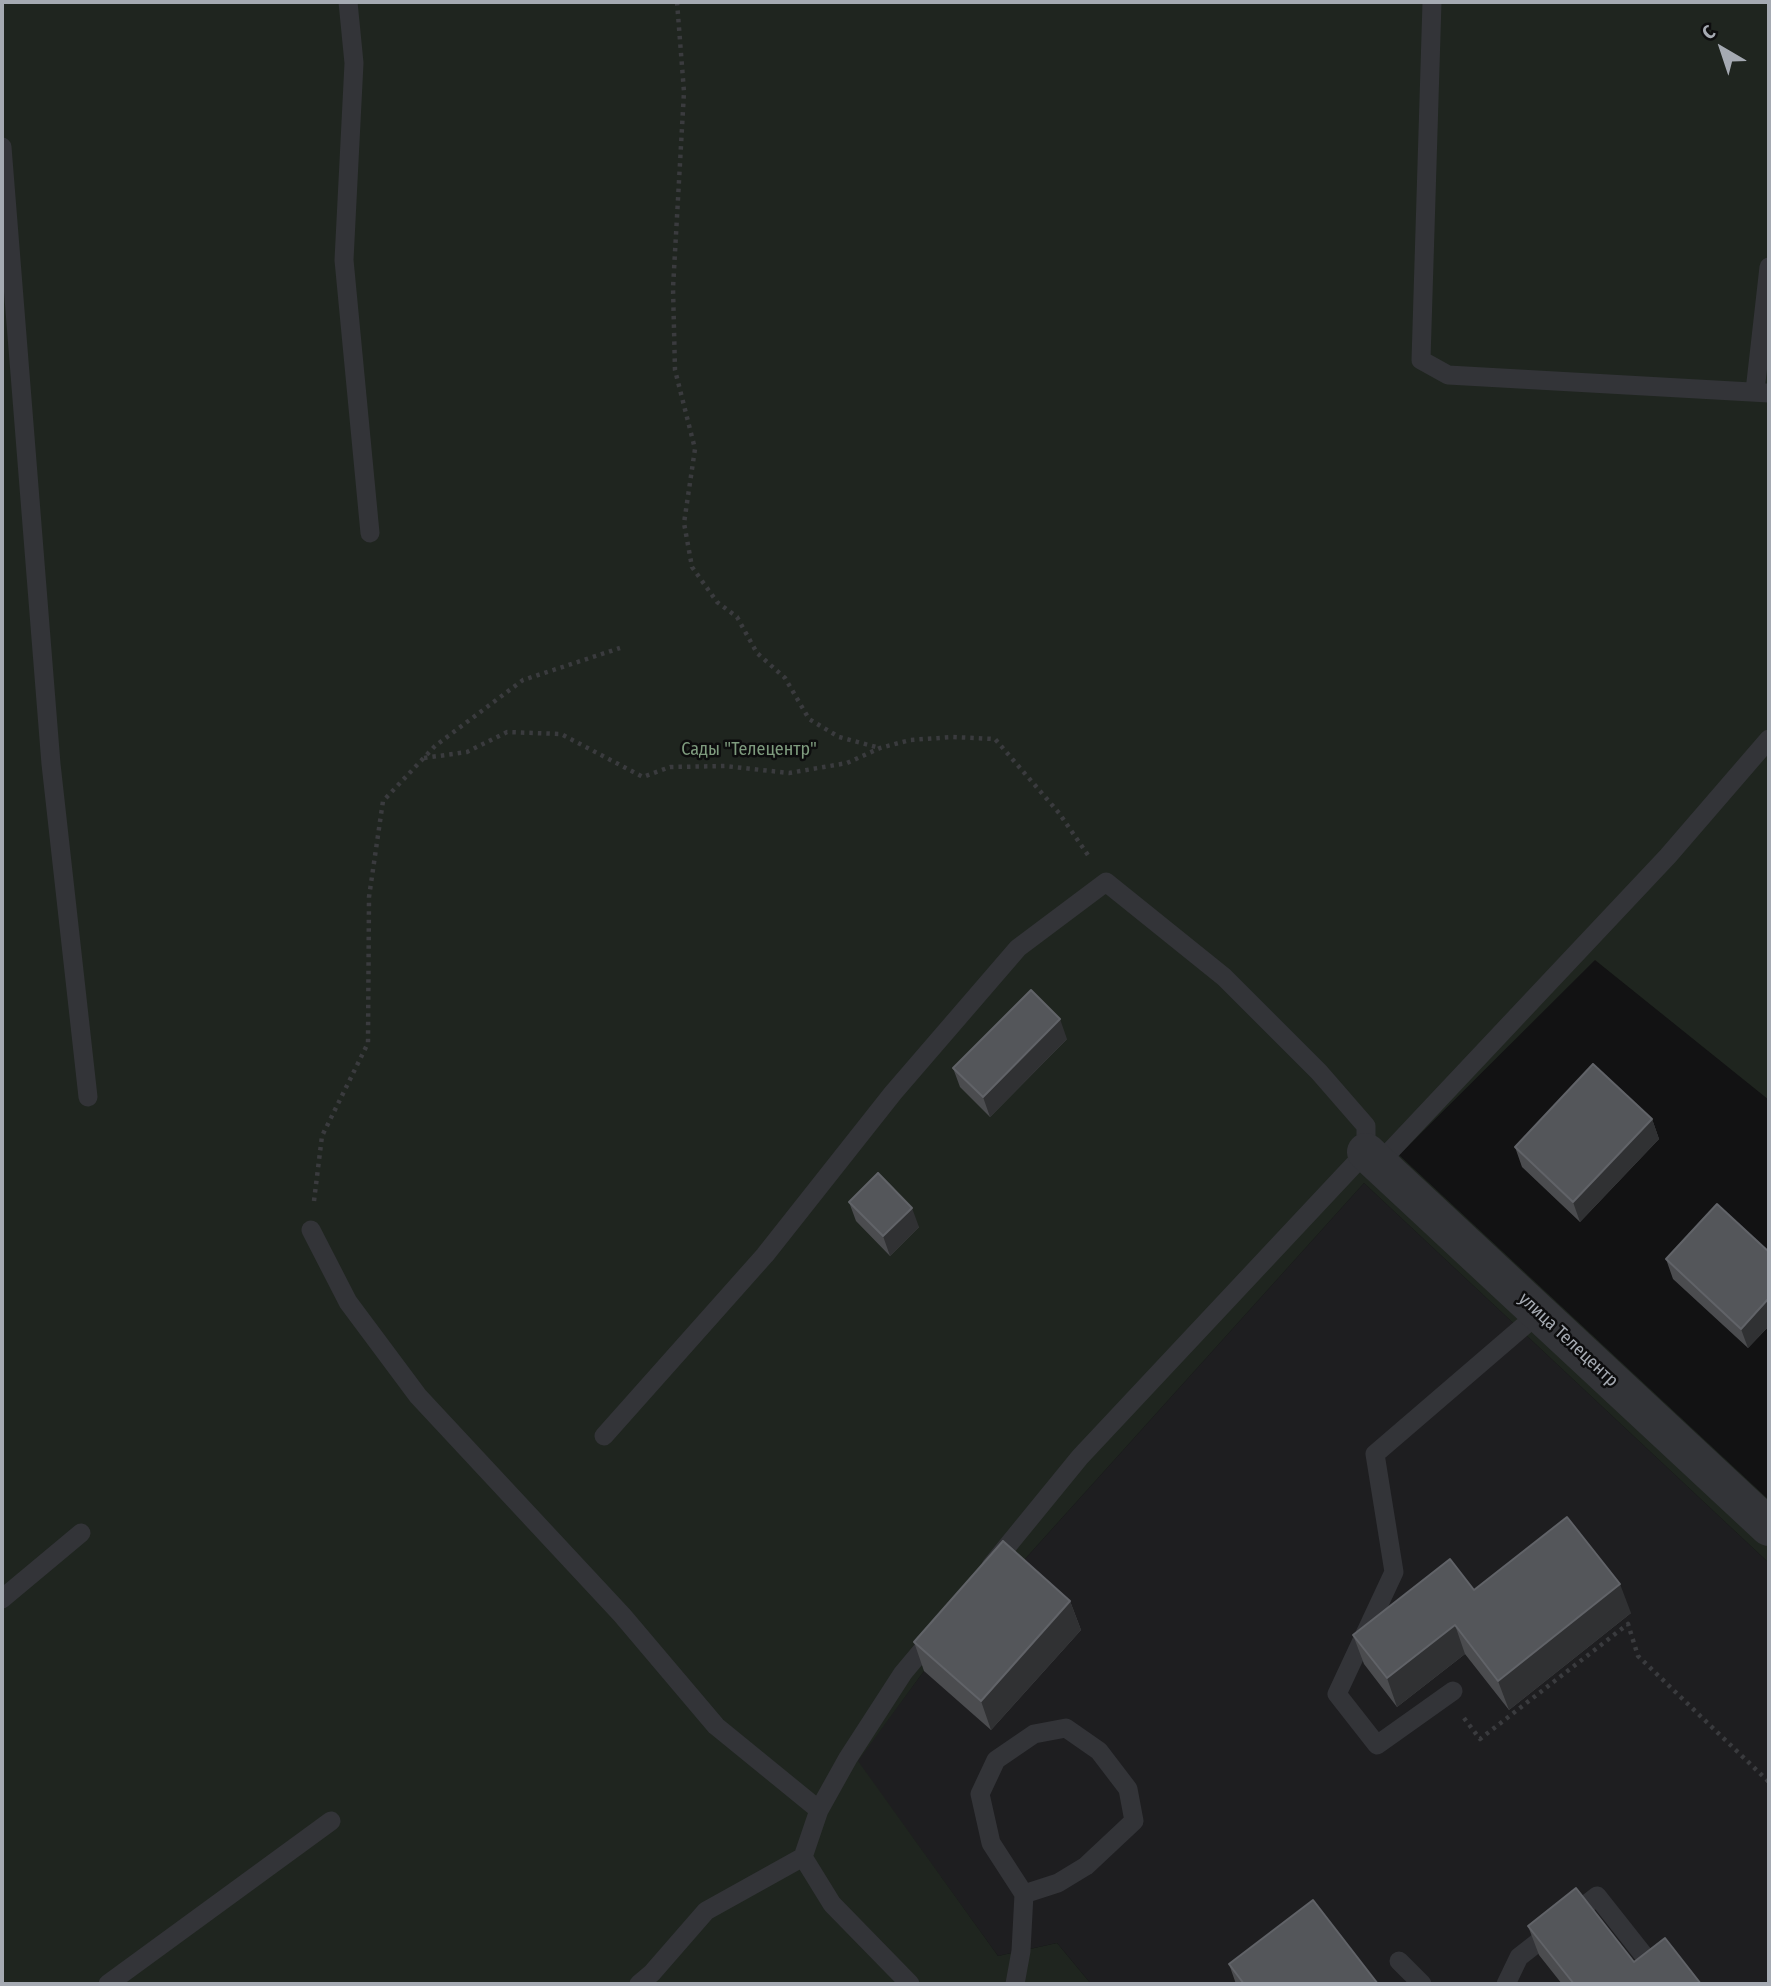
<!DOCTYPE html>
<meta charset="utf-8">
<style>
body{margin:0}
#map{position:relative;width:1771px;height:1986px;overflow:hidden;background:#121213;font-family:"Fira Sans Condensed",sans-serif}
canvas{display:block}
.frame{position:absolute;inset:0;border:4px solid #a5aab2;pointer-events:none}
.north{position:absolute;left:1687px;top:14px;width:70px;height:70px;-webkit-text-stroke:5px #0d0d0e;paint-order:stroke;rotate:321deg;font-size:19px;font-weight:700;line-height:28px;text-align:center;color:#a5aab2}
.north::after{content:'';display:block;margin:auto;width:24px;height:32px;background:#a5aab2;clip-path:polygon(50% 0,100% 100%,50% 72%,0 100%)}
</style>
<div id="map">
<canvas width="1771" height="1986"></canvas>
<div class="frame"></div>
<div class="north">С</div>
</div>
<script>
const ctx = document.querySelector('canvas').getContext('2d');
ctx.lineJoin = 'round';
function fillPath(path, color) { ctx.fillStyle = color; ctx.fill(path, 'evenodd'); }
const poly = rows => new Path2D(rows.map(r => 'M' + r).join(''));
function trace(path, color, width, dash) { ctx.strokeStyle = color; ctx.lineWidth = width; ctx.lineCap = dash ? 'butt' : 'round'; ctx.setLineDash(dash || []); ctx.stroke(path); }
function drawText(font, color, halo, rows, align = 'center') {
  ctx.font = font + ' "Fira Sans Condensed",sans-serif'; ctx.lineWidth = 5; ctx.setLineDash([]); ctx.textBaseline = 'middle'; ctx.strokeStyle = halo; ctx.fillStyle = color; for (const [text, x, y, turn = 0] of rows) {
    ctx.save(); ctx.translate(x, y); ctx.rotate((+turn || 0) * Math.PI / 180); ctx.textAlign = isNaN(turn) ? turn : align; if (halo) ctx.strokeText(text, 0, 0); ctx.fillText(text, 0, 0); ctx.restore();
  }
}
const built = poly([
 [1364,1183,1769,1563,1769,1984,1091,1984,1057,1943,998,1956,857,1761,924,1671]
]);
const green = poly([
 [2,2,1769,2,1769,1100,1595,960,1399,1155,1769,1500,1769,1563,1364,1183,924,1671,858,1761,998,1956,1057,1943,1091,1984,2,1984]
]);
const path = poly([
 [677,2,684,92,673,288,675,370,695,449,684,523,692,567,717,602,737,617,757,653,785,678,809,719,839,737,880,748],
 [424,758,467,752,507,732,561,734,643,777,670,767,725,766,789,773,847,763,880,748,910,740,953,737,995,739,1059,813,1090,858],
 [314,1201,322,1136,368,1043,369,897,383,801,435,746,523,680,620,648],
 [1464,1718,1480,1739,1628,1624,1638,1656,1769,1782]
]);
const lane = poly([
 [348,2,354,63,344,260,370,533],
 [1432,2,1421,360,1448,375,1769,393],
 [2,147,51,764,88,1097],
 [1755,391,1769,267],
 [1379,1163,1668,856,1769,739],
 [311,1230,348,1302,418,1396,622,1615,716,1726,819,1810],
 [604,1436,765,1255,893,1093,1018,948,1106,882,1224,977,1319,1072,1366,1126,1366,1152,1080,1457,991,1566],
 [2,1599,81,1533],
 [1453,1691,1377,1745,1337,1694,1394,1572,1375,1454,1539,1313],
 [1399,1961,1422,1984],
 [108,1984,331,1821],
 [639,1984,652,1973,706,1911,803,1857],
 [910,1984,832,1904,803,1857,819,1810,848,1758,903,1673,934,1636],
 [1015,1984,1021,1951,1024,1894,991,1843,980,1794,996,1760,1034,1734,1066,1728,1099,1751,1128,1789,1134,1821,1086,1866,1058,1883,1024,1894],
 [1506,1984,1519,1957,1597,1896,1646,1958]
]);
const street = poly([
 [1366,1152,1769,1527]
]);
const wall = poly([
 [1067,1039,990,1117,960,1087,953,1068],
 [1652,1119,1659,1139,1580,1222,1522,1167,1515,1147],
 [849,1202,919,1227,890,1256,856,1221],
 [1769,1252,1769,1326,1748,1348,1673,1279,1666,1259],
 [1474,1590,1631,1613,1509,1710,1465,1654,1397,1707,1364,1664,1353,1635],
 [1070,1601,1081,1630,991,1730,924,1671,914,1642],
 [1528,1926,1634,1962,1701,1984,1562,1984,1539,1955],
 [1229,1964,1378,1984,1236,1984]
]);
const shadedWall = poly([
 [1060,1019,1067,1039,990,1117,983,1097],
 [1652,1119,1659,1139,1580,1222,1573,1202],
 [912,1208,919,1227,890,1256,883,1236],
 [1769,1298,1769,1326,1748,1348,1741,1329],
 [1620,1584,1631,1613,1509,1710,1498,1681],
 [1070,1601,1081,1630,991,1730,981,1701],
 [1455,1625,1465,1654,1397,1707,1387,1678]
]);
const building = poly([
 [1031,990,1060,1019,983,1097,953,1068,1031,990],
 [1593,1064,1652,1119,1573,1202,1515,1147,1593,1064],
 [878,1173,912,1208,883,1236,849,1202,878,1173],
 [1717,1204,1769,1252,1769,1298,1741,1329,1666,1259,1717,1204],
 [1567,1517,1620,1584,1498,1681,1455,1625,1387,1678,1353,1635,1450,1559,1474,1590,1567,1517],
 [1003,1541,1070,1601,981,1701,914,1642,1003,1541],
 [1576,1888,1634,1962,1665,1938,1701,1984,1574,1984,1528,1926,1576,1888],
 [1313,1900,1378,1984,1244,1984,1229,1964,1313,1900]
]);
const parkNames = [
 ["Сады \"Телецентр\"",749,750]
];
const streetNames = [
 ["улица Телецентр",1568,1340,43]
];
fillPath(built, '#1e1e20');
fillPath(green, '#1f251f');
trace(path, '#3a3b3e', 4.5, [3.5, 5]);
trace(lane, '#333438', 19);
trace(street, '#333438', 38);
fillPath(wall, '#4b4c4f');
fillPath(shadedWall, '#303133');
fillPath(building, '#54565a');
trace(building, '#616368', 2);
drawText('18px', '#7e9b7e', '#0d0d0e', parkNames);
drawText('18px', '#a5aab2', '#0d0d0e', streetNames);
</script>
